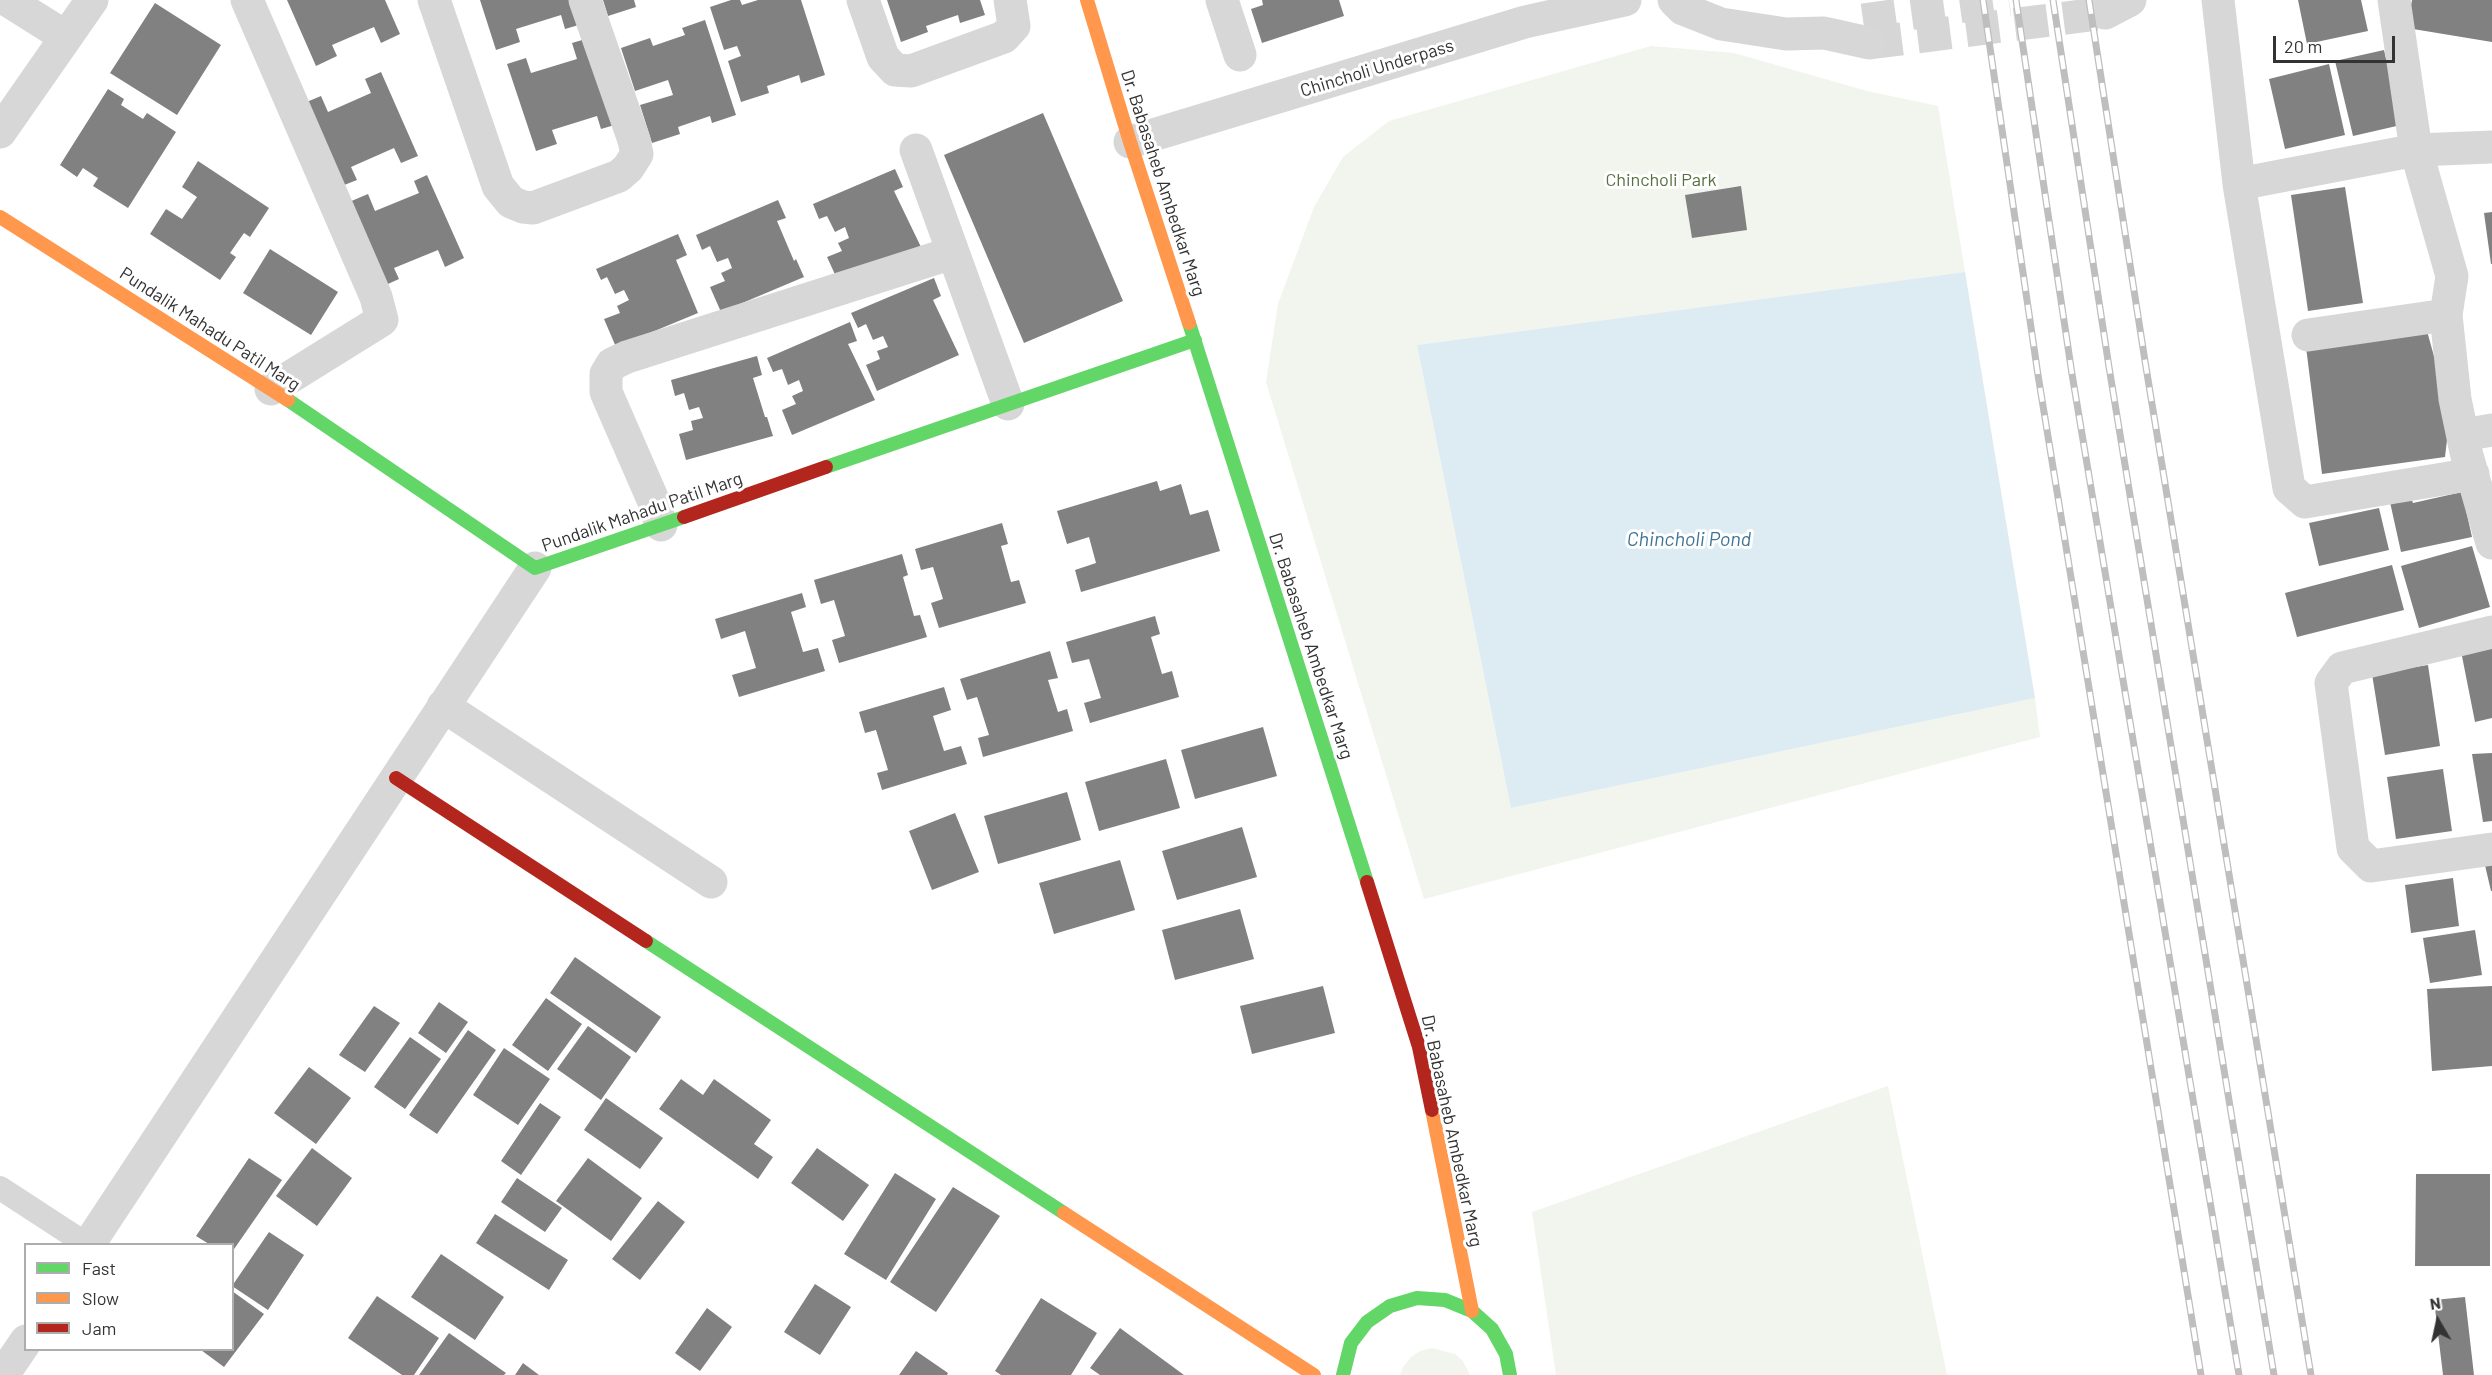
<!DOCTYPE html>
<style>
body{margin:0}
#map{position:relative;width:2492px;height:1375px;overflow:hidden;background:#fff;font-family:Barlow,sans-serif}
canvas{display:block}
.legend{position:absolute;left:24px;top:1243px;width:210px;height:108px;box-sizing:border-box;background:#fff;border:2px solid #adadad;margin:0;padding:8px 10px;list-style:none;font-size:18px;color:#333}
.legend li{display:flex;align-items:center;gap:12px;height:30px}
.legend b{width:30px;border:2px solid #adadad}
.north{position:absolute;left:2408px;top:1291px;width:60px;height:60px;-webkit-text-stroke:4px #fff;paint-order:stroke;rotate:351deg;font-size:16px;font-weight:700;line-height:24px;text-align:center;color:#333}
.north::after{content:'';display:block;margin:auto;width:21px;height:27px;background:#333;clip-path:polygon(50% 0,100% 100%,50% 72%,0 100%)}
.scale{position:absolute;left:2273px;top:36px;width:122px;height:27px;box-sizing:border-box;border:3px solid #333;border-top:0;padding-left:8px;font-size:18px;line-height:21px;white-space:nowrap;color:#333;-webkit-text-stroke:4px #fff;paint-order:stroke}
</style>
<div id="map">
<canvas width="2492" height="1375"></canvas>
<ul class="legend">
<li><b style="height:8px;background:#63d668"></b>Fast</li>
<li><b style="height:8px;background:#ff974d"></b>Slow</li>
<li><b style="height:8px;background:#b3261e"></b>Jam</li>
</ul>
<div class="north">N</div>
<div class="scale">20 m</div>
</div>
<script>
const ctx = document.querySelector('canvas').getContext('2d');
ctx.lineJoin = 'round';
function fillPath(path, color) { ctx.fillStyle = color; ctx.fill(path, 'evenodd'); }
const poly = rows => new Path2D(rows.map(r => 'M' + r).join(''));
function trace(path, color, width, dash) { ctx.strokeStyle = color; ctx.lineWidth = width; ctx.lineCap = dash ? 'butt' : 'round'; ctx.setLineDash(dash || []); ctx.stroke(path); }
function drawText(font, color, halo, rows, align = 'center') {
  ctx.font = font + ' Barlow,sans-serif'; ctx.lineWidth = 6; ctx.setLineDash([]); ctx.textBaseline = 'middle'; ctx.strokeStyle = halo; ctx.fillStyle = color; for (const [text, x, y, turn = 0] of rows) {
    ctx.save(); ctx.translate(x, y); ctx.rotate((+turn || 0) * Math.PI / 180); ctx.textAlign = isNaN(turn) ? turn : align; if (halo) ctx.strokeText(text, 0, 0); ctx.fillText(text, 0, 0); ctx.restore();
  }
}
const green = poly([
 [1651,46,1734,53,1867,91,1938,106,1965,272,1417,345,1511,808,2035,698,2040,737,1424,899,1266,382,1278,304,1314,207,1343,157,1389,121],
 [1888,1086,1947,1375,1556,1375,1532,1212],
 [1432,1348,1455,1354,1463,1361,1470,1375,1400,1375,1403,1367,1411,1357,1420,1351]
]);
const water = poly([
 [1965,272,2035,698,1511,808,1417,345]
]);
const building = poly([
 [287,0,385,0,400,34,381,43,374,27,332,45,337,56,316,66],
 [480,0,574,0,582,24,565,29,561,15,516,29,520,42,496,50],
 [603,0,634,0,636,7,608,16],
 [731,0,740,0,742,5,758,0,801,0,825,75,801,83,799,75,767,86,769,93,741,102,728,61,741,56,737,46,724,50,710,7],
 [887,0,980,0,985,15,960,23,958,15,926,26,928,32,901,42],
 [1262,0,1339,0,1344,16,1262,43,1251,9,1263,5],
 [2298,0,2361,0,2368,31,2307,44],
 [2412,0,2492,0,2492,42,2407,28],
 [155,3,221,45,177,115,110,73],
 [705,20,736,115,712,123,710,116,678,127,680,134,652,143,640,105,673,95,668,80,635,91,621,48,650,38,653,46,685,35,682,28],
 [589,38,618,124,601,129,597,116,552,130,557,144,536,151,507,64,526,58,531,73,577,59,572,43],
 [2384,50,2401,125,2353,136,2335,61],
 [2329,64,2345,135,2285,149,2269,79],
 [381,72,418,156,401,163,394,148,351,167,357,180,334,189,297,106,321,96,328,112,371,93,365,79],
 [108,89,124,99,121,105,143,119,147,113,176,132,128,208,93,186,98,178,83,168,77,177,60,165],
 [1043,113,1123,301,1024,343,944,155],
 [198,161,269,208,250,237,244,233,230,253,236,257,220,280,150,234,166,209,182,219,197,197,182,187],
 [895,169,903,187,894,191,921,247,838,281,827,257,842,251,838,243,849,238,845,227,835,232,827,216,819,219,813,204],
 [427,175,464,258,445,267,438,250,394,268,399,279,379,288,342,205,368,194,375,211,419,193,414,181],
 [1741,186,1747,230,1692,238,1685,195],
 [2345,187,2363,303,2308,311,2291,195],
 [778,200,786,218,777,221,794,261,796,259,804,277,721,312,710,287,725,281,721,273,732,268,728,258,717,262,710,246,702,250,696,235],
 [2492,212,2492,264,2491,264,2484,213],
 [678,234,687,255,676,260,698,313,616,347,604,319,620,313,617,306,629,300,624,290,615,294,607,277,601,280,596,269],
 [270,249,338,292,311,335,243,293],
 [934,278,941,296,933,300,959,355,877,391,866,365,880,359,877,351,888,347,883,336,873,340,866,324,858,328,851,313],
 [850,322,857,341,848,344,875,400,792,435,782,410,796,404,792,396,803,391,799,380,788,385,782,369,773,372,767,358],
 [2427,331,2450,414,2445,457,2322,474,2306,347],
 [757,356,762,375,753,378,765,417,767,417,773,436,686,460,679,434,693,430,691,421,703,418,699,407,689,410,684,393,675,396,671,380],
 [1157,481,1160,491,1181,484,1190,515,1208,510,1220,551,1081,592,1075,570,1096,563,1089,537,1067,544,1057,511],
 [2462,492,2472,537,2401,552,2390,502,2411,498,2413,503],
 [2379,508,2389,550,2319,566,2309,523],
 [1002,523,1008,544,1001,546,1011,582,1019,580,1026,603,939,628,931,603,943,599,933,567,921,570,915,549],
 [2472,546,2490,607,2419,628,2401,566],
 [902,554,908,575,903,577,914,616,920,615,927,637,839,663,832,640,845,636,834,600,821,604,814,580],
 [2392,565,2404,610,2297,637,2285,593],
 [802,593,806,607,791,612,803,652,818,648,825,671,739,697,732,675,756,668,745,631,721,639,715,619],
 [1155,616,1160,634,1151,637,1162,674,1172,671,1179,697,1090,723,1084,703,1101,698,1089,659,1072,663,1066,642],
 [2492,640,2492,718,2475,722,2460,646],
 [1050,651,1058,678,1048,680,1058,712,1067,709,1073,731,983,757,978,738,989,735,977,697,967,700,960,679],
 [2428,665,2440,746,2385,755,2372,674],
 [944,687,951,710,933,716,944,751,961,746,967,764,882,790,877,773,888,770,876,730,865,733,859,712],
 [1263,727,1277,776,1195,799,1181,750],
 [2492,753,2492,821,2483,822,2472,754],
 [1166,759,1180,808,1099,831,1085,782],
 [2443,769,2452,831,2396,839,2387,777],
 [1067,792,1081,840,998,864,984,816],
 [955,813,979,872,932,890,909,831],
 [1242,827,1257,877,1177,900,1162,851],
 [2492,859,2492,891,2491,891,2484,861],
 [1120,860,1135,910,1054,934,1039,883],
 [2453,878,2459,926,2411,933,2405,885],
 [1240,909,1254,959,1175,980,1162,930],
 [2475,930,2482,975,2430,983,2423,938],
 [575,957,661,1017,636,1053,550,993],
 [1323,986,1335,1033,1252,1054,1240,1006],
 [2492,986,2492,1066,2432,1071,2427,989],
 [546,998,582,1024,548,1071,512,1045],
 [439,1002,468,1022,446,1053,418,1033],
 [374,1006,400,1023,365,1072,339,1055],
 [588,1026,631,1057,601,1100,557,1069],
 [468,1030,496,1050,437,1134,409,1115],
 [410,1037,441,1059,405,1109,374,1087],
 [504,1048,550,1079,518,1125,473,1095],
 [309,1067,351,1098,316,1144,274,1113],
 [681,1079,703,1095,714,1079,771,1120,754,1144,773,1157,758,1179,659,1109],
 [606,1098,663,1138,640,1169,584,1130],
 [540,1103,561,1117,521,1175,501,1161],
 [312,1148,352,1178,317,1226,276,1196],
 [817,1148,869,1185,843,1221,791,1183],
 [249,1158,282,1180,232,1252,232,1244,209,1244,196,1236],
 [588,1158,642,1198,611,1241,556,1201],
 [895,1173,936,1199,886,1280,844,1254],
 [2416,1174,2490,1174,2490,1266,2415,1266],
 [517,1178,562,1208,545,1232,501,1202],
 [953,1187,1000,1216,936,1312,890,1282],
 [658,1201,685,1222,640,1280,612,1259],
 [495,1214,568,1260,549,1290,476,1243],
 [269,1232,304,1255,268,1310,232,1286],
 [441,1254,504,1297,475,1340,411,1297],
 [815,1284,851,1307,820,1355,784,1332],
 [232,1291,264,1314,224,1367,201,1350,232,1350],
 [377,1296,439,1338,414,1375,402,1375,348,1338],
 [2465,1297,2474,1375,2443,1375,2434,1300],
 [1041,1298,1097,1333,1071,1375,1001,1375,995,1371],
 [707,1308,732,1327,700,1371,675,1353],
 [1120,1328,1184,1375,1100,1375,1090,1368],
 [449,1333,506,1373,504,1375,419,1375],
 [916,1351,948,1373,947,1375,899,1375],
 [523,1363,539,1375,515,1375]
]);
const streetTunnel = poly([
 [1863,20,2009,0],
 [1869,43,2105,13]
]);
const lane = poly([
 [0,1188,86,1244]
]);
const street = poly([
 [7,0,66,37],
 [247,0,376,297,382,320,271,389],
 [434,0,498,186,511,202,523,207,533,208,619,176,628,168,637,154,634,140,585,0],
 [863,0,883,57,895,70,911,71,1004,37,1014,26,1010,0],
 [1222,0,1240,55],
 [1674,0,1683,9,1721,24,1786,34,1824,33,1869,43],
 [2218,0,2239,184,2289,488,2305,502,2473,474],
 [2394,0,2416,150,2452,276,2446,315,2455,399,2466,452,2492,543],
 [2105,13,2130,0],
 [0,132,92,0],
 [1130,142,1525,22,1625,0],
 [916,150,1008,404],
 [2239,184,2416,150,2492,147],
 [2308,335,2446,315],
 [2463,435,2492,430],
 [661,525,654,502,606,392,606,374,612,364,627,357,952,253],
 [2492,632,2342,668,2331,683,2353,848,2371,866,2492,849],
 [443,706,711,882],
 [89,1244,535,568],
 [3,1375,26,1341]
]);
const fast = poly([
 [1189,323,1367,882],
 [288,400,535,568,684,517],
 [826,467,1195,340],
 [646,941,1064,1213],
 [1343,1375,1351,1343,1367,1322,1390,1306,1417,1298,1445,1300,1472,1311,1492,1329,1506,1354,1510,1375]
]);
const slow = poly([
 [1087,0,1130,142,1189,323],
 [0,217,288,400],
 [1432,1110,1472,1311],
 [1064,1213,1314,1375]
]);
const jam = poly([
 [684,517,826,467],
 [396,778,646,941],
 [1367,882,1419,1047,1432,1110]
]);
const rail = poly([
 [1983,0,2038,375,2201,1375],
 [2016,0,2072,374,2239,1375],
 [2053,0,2109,367,2274,1375],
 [2089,0,2145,361,2311,1375]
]);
const streetNames = [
 ["Chincholi Underpass",1377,68,-17],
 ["Dr. Babasaheb Ambedkar Marg",1163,183,72],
 ["Pundalik Mahadu Patil Marg",210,329,33],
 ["Pundalik Mahadu Patil Marg",642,512,-19],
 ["Dr. Babasaheb Ambedkar Marg",1311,646,72],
 ["Dr. Babasaheb Ambedkar Marg",1452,1131,78]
];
const parkNames = [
 ["Chincholi Park",1661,180]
];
const waterNames = [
 ["Chincholi Pond",1689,539]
];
fillPath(green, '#f1f5ed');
fillPath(water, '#ddebf3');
fillPath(building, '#818181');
trace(streetTunnel, '#d6d6d6', 33, [33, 16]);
trace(lane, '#d7d7d7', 24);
trace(street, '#d7d7d7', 33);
trace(fast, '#63d668', 14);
trace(slow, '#ff974d', 14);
trace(jam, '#b3261e', 14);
trace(rail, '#bebebe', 7);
trace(rail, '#fff', 4.5, [14]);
drawText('18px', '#333', '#fff', streetNames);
drawText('18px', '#56703f', '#fff', parkNames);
drawText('italic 20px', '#3f7597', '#fff', waterNames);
</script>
